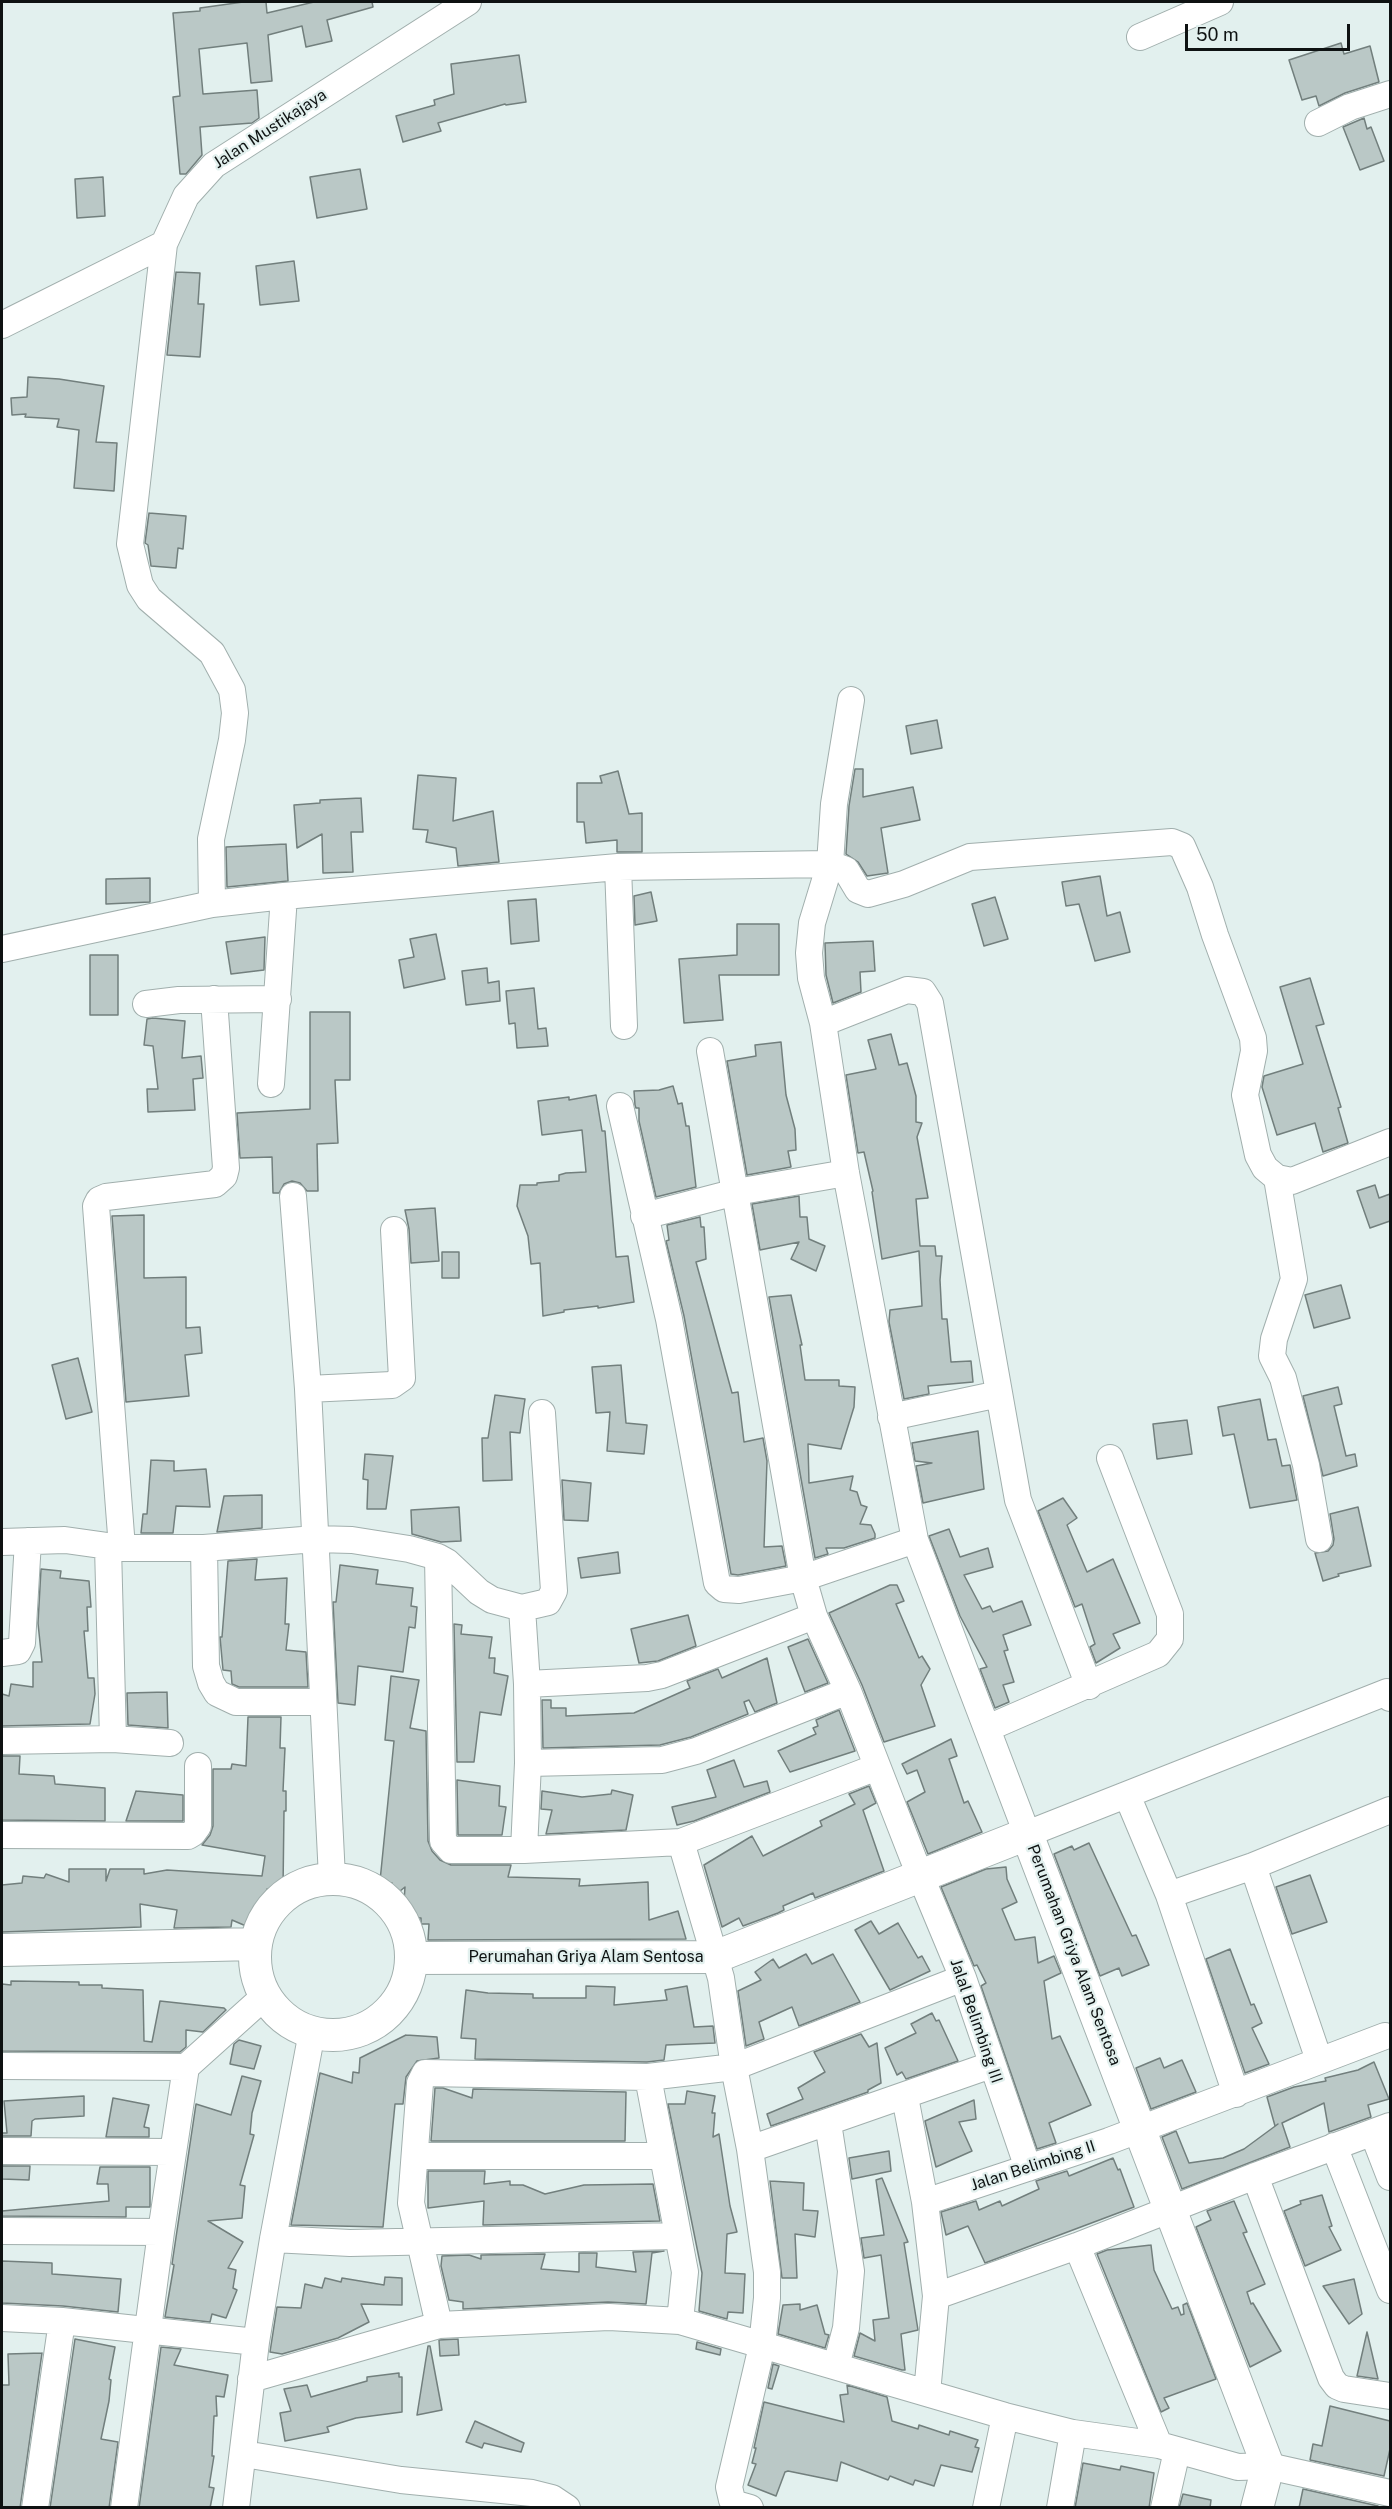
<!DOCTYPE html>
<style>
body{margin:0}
#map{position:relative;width:1392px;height:2509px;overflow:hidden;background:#e2f0ee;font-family:"Public Sans",sans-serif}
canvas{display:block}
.frame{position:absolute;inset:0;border:3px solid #0e1212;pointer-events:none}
.scale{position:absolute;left:1185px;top:24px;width:165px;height:27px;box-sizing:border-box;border:3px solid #0e1212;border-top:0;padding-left:8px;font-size:18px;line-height:21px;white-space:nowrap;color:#0e1212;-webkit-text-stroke:4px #e2f0ee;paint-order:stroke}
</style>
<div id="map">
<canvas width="1392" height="2509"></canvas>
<div class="frame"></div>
<div class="scale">50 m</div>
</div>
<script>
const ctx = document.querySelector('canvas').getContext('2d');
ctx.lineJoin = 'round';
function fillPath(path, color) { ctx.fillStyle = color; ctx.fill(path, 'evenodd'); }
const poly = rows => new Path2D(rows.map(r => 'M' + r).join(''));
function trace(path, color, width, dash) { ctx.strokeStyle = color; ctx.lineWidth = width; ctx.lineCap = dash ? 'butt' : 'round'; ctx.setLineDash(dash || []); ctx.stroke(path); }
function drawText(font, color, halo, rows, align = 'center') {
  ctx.font = font + ' "Public Sans",sans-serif'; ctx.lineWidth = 4.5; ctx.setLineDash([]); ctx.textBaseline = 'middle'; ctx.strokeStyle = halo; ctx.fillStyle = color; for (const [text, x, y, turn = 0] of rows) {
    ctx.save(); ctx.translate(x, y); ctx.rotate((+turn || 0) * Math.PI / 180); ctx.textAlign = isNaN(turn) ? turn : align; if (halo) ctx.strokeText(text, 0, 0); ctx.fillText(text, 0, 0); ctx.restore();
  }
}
const building = poly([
 [243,2,266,2,267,13,314,2,372,2,373,7,327,20,332,41,306,47,302,26,268,35,272,81,251,83,247,43,199,49,203,94,257,90,259,118,252,123,200,127,202,155,186,174,180,174,173,97,180,96,173,13,200,11,200,8,243,2],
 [1341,43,1344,54,1370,46,1379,82,1345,93,1319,106,1316,96,1302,100,1289,60,1341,43],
 [519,55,526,102,506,105,505,104,438,123,441,131,403,142,396,116,435,105,434,100,454,94,451,64,519,55],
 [1364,118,1367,129,1371,127,1384,161,1360,170,1343,127,1364,118],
 [360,169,367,209,317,218,310,177,360,169],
 [103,177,105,216,77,218,75,179,103,177],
 [294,261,299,301,260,305,256,266,294,261],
 [176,272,200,273,198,304,204,304,200,357,167,355,176,272],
 [28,377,59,379,104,386,96,442,117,443,114,491,74,488,79,430,57,427,59,419,25,417,26,414,12,415,11,398,27,397,28,377],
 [149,513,186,516,183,549,178,548,176,568,151,566,148,545,145,543,149,513],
 [937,720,942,748,911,754,906,726,937,720],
 [855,769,863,769,863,797,913,787,920,820,881,828,888,873,867,876,858,862,846,854,849,806,855,769],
 [618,771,629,814,642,813,642,852,617,852,617,840,586,843,584,822,577,822,577,783,602,783,600,776,618,771],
 [418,775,456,778,453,821,493,811,499,862,458,866,456,848,426,842,428,830,413,829,418,775],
 [361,798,363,832,351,832,353,872,323,873,322,834,297,848,294,805,320,803,320,800,361,798],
 [286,844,288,881,227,887,226,847,286,844],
 [1100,876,1107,916,1120,912,1130,952,1095,961,1079,904,1066,906,1062,882,1100,876],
 [150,878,150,902,106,904,106,879,150,878],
 [651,892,657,921,635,925,634,896,651,892],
 [995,897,1008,939,984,946,972,904,995,897],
 [536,899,539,941,511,944,508,901,536,899],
 [737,924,779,924,779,975,719,975,723,1020,684,1023,679,959,737,955,737,924],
 [436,934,445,979,404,988,399,960,414,957,410,939,436,934],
 [265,937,264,970,231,974,226,942,265,937],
 [873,941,875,971,860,972,861,992,833,1003,826,975,825,943,873,941],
 [90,955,118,955,118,1015,90,1015,90,955],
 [487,968,488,983,499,981,500,1001,466,1005,462,971,487,968],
 [1310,978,1324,1024,1316,1026,1341,1107,1338,1108,1348,1143,1323,1152,1315,1123,1277,1135,1262,1087,1264,1076,1303,1064,1280,987,1310,978],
 [534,988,538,1029,546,1028,548,1046,517,1048,515,1023,509,1024,506,991,534,988],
 [310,1012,350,1012,350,1080,335,1080,338,1143,317,1144,318,1191,307,1191,300,1183,292,1181,284,1184,279,1193,273,1193,272,1157,240,1158,237,1113,310,1109,310,1012],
 [153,1018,185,1021,182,1058,201,1056,203,1078,193,1079,195,1110,148,1112,147,1089,158,1089,153,1046,144,1045,147,1019,153,1018],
 [891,1034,899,1065,907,1063,916,1096,916,1122,922,1123,917,1137,928,1198,916,1199,920,1246,935,1246,936,1256,942,1256,940,1280,942,1319,947,1319,951,1362,971,1361,973,1382,928,1386,929,1394,904,1399,889,1322,890,1310,922,1306,919,1251,882,1259,872,1192,873,1191,864,1152,858,1153,846,1075,876,1069,868,1040,891,1034],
 [781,1042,786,1095,795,1129,796,1150,788,1151,791,1167,747,1175,727,1061,756,1056,755,1045,781,1042],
 [673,1086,678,1104,682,1103,686,1126,689,1126,696,1187,656,1197,639,1121,639,1108,636,1108,635,1105,634,1091,659,1090,673,1086],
 [596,1095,602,1131,605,1131,616,1257,628,1256,634,1302,598,1308,598,1306,564,1310,564,1312,543,1316,540,1263,531,1264,528,1236,517,1206,520,1185,537,1185,537,1183,559,1181,559,1175,566,1173,586,1172,582,1130,542,1135,538,1101,569,1097,569,1100,596,1095],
 [1375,1185,1379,1198,1390,1194,1390,1221,1370,1228,1357,1191,1375,1185],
 [799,1196,800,1217,807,1217,809,1239,825,1246,816,1271,791,1259,799,1242,760,1250,752,1204,799,1196],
 [435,1208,439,1261,411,1263,409,1229,405,1210,435,1208],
 [144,1215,144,1278,186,1277,186,1328,200,1327,202,1353,185,1355,189,1396,126,1402,112,1216,144,1215],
 [700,1217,701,1227,704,1227,706,1259,696,1262,732,1393,738,1392,744,1442,763,1438,767,1461,764,1547,782,1546,786,1566,738,1575,731,1574,684,1316,666,1241,669,1240,667,1225,700,1217],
 [442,1252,459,1252,459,1278,442,1278,442,1252],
 [1341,1285,1350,1318,1314,1328,1305,1295,1341,1285],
 [791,1295,802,1345,800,1345,805,1380,839,1380,839,1386,855,1387,854,1407,841,1449,808,1444,809,1483,853,1476,850,1490,857,1492,861,1505,867,1507,860,1524,871,1525,875,1534,875,1538,844,1548,826,1548,828,1554,815,1558,769,1297,791,1295],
 [78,1358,92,1412,66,1419,52,1365,78,1358],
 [621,1365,626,1423,647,1425,644,1454,607,1451,610,1412,596,1413,592,1367,621,1365],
 [1338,1387,1342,1404,1334,1406,1346,1456,1355,1454,1357,1466,1323,1476,1303,1396,1338,1387],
 [495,1395,525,1399,520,1433,510,1432,512,1480,483,1481,482,1438,488,1438,495,1395],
 [1260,1399,1268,1440,1276,1439,1282,1466,1290,1465,1297,1500,1250,1508,1234,1434,1223,1436,1218,1407,1260,1399],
 [1187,1420,1192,1454,1157,1459,1153,1424,1187,1420],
 [978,1431,984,1489,923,1503,916,1466,932,1463,915,1461,912,1443,978,1431],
 [365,1454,393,1456,386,1509,367,1509,368,1480,363,1479,365,1454],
 [151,1460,174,1461,174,1471,206,1469,210,1507,176,1506,173,1533,141,1533,143,1514,147,1514,151,1460],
 [562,1480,591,1483,588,1521,564,1520,562,1480],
 [262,1495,262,1528,217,1532,224,1496,262,1495],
 [1063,1498,1077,1518,1067,1525,1087,1572,1113,1559,1140,1623,1113,1634,1120,1648,1096,1663,1090,1647,1095,1644,1082,1604,1075,1607,1038,1511,1063,1498],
 [459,1507,461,1541,441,1542,412,1534,411,1510,459,1507],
 [1358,1507,1371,1566,1338,1574,1339,1576,1323,1581,1315,1553,1328,1551,1333,1545,1334,1539,1330,1514,1358,1507],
 [949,1529,960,1557,988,1548,993,1567,964,1575,982,1609,990,1606,993,1612,1022,1601,1031,1625,1003,1635,1008,1650,1004,1651,1014,1682,1003,1685,1009,1702,995,1708,980,1669,987,1667,960,1616,929,1536,949,1529],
 [618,1552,620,1573,581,1578,578,1558,618,1552],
 [257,1559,255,1580,287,1578,285,1624,289,1624,286,1650,306,1652,308,1687,239,1687,232,1684,231,1671,223,1670,220,1637,222,1637,228,1561,257,1559],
 [340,1565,378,1570,376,1584,413,1588,411,1606,417,1607,415,1628,409,1627,403,1672,358,1666,355,1705,338,1703,333,1602,336,1602,340,1565],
 [41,1569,61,1571,60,1578,89,1581,91,1607,87,1607,88,1631,84,1631,88,1678,94,1678,95,1694,90,1724,2,1726,2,1694,9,1696,11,1684,33,1687,33,1662,42,1662,38,1623,41,1569],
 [890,1585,897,1585,904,1601,896,1604,919,1658,922,1656,930,1669,921,1685,935,1726,884,1742,862,1685,829,1613,890,1585],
 [688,1615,696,1646,658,1661,639,1663,631,1629,688,1615],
 [454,1624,462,1625,461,1634,492,1637,489,1658,495,1658,494,1673,508,1676,501,1715,480,1712,474,1762,457,1762,454,1624],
 [808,1639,828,1683,805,1692,788,1647,808,1639],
 [767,1658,777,1703,755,1712,749,1700,744,1702,748,1714,691,1737,660,1745,543,1748,542,1700,551,1700,551,1708,566,1708,566,1716,634,1713,690,1688,687,1681,718,1669,722,1678,767,1658],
 [391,1676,419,1680,410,1728,426,1731,428,1841,432,1851,440,1860,451,1865,511,1865,508,1877,580,1879,579,1886,648,1882,649,1920,678,1911,686,1939,428,1940,429,1924,421,1924,421,1918,403,1917,405,1887,389,1900,392,1883,380,1881,394,1741,385,1740,391,1676],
 [167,1692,168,1728,128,1725,127,1693,167,1692],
 [839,1710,855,1751,790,1772,778,1751,816,1734,813,1728,818,1726,816,1720,839,1710],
 [248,1717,281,1717,280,1748,285,1748,283,1791,286,1791,286,1811,284,1811,283,1889,267,1889,261,1908,254,1906,246,1926,232,1920,231,1927,174,1928,177,1910,140,1904,141,1927,2,1932,2,1885,22,1883,23,1876,44,1878,46,1874,69,1882,69,1869,106,1869,106,1881,110,1869,144,1869,144,1874,167,1870,262,1876,265,1856,202,1845,210,1835,213,1826,213,1769,231,1769,232,1764,246,1766,248,1717],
 [951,1739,957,1756,949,1759,964,1803,968,1801,982,1832,928,1854,907,1802,925,1792,917,1770,907,1774,902,1764,951,1739],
 [2,1756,20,1756,19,1774,54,1776,55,1784,105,1788,105,1821,2,1820,2,1756],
 [734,1760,744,1787,767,1781,770,1792,694,1821,677,1825,672,1807,716,1797,707,1770,734,1760],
 [457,1780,500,1786,499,1806,506,1807,502,1835,458,1835,457,1780],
 [869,1786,876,1803,863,1810,884,1871,815,1898,813,1893,783,1906,784,1910,778,1913,743,1926,739,1918,722,1927,704,1865,752,1836,763,1856,822,1826,820,1821,855,1804,849,1794,869,1786],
 [612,1790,633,1795,626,1830,546,1834,552,1810,541,1809,542,1791,582,1797,611,1794,612,1790],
 [136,1791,183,1795,183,1821,126,1821,136,1791],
 [1089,1843,1132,1936,1136,1935,1149,1965,1122,1976,1119,1968,1100,1976,1054,1854,1072,1846,1074,1850,1089,1843],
 [1006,1867,1007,1879,1017,1902,1002,1909,1015,1940,1035,1937,1038,1963,1054,1956,1061,1973,1044,1981,1052,2039,1060,2036,1091,2105,1049,2123,1056,2143,1037,2149,981,1986,986,1983,977,1965,974,1966,941,1887,986,1869,1006,1867],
 [1310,1875,1327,1922,1292,1934,1276,1887,1310,1875],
 [871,1921,879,1934,898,1923,918,1958,922,1956,930,1971,890,1990,855,1930,871,1921],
 [1230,1949,1251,2005,1254,2004,1262,2023,1252,2028,1269,2064,1245,2073,1206,1959,1230,1949],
 [806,1954,812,1964,833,1954,860,2002,799,2026,792,2007,759,2022,764,2039,746,2046,738,1991,761,1980,755,1972,773,1959,779,1968,806,1954],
 [11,1981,79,1982,79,1985,102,1985,102,1988,143,1990,144,2041,152,2042,160,2001,224,2008,226,2010,203,2032,186,2030,186,2047,180,2052,2,2051,2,1984,11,1985,11,1981],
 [586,1986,615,1987,614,2005,667,2000,665,1990,687,1986,694,2027,713,2026,715,2043,666,2045,664,2060,647,2062,475,2059,476,2039,461,2038,466,1990,488,1993,533,1994,533,1998,586,1998,586,1986],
 [932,2013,936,2021,939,2020,958,2061,906,2079,902,2072,897,2075,885,2048,916,2033,911,2024,932,2013],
 [861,2034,869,2047,877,2043,881,2083,868,2090,868,2092,771,2126,767,2114,803,2099,798,2088,825,2072,814,2052,861,2034],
 [406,2035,437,2037,439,2058,417,2061,406,2077,403,2104,395,2104,383,2227,291,2225,320,2073,352,2083,353,2072,359,2073,360,2058,406,2035],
 [239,2040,261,2046,254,2069,230,2064,234,2044,239,2040],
 [1160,2058,1164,2068,1182,2060,1196,2092,1151,2109,1136,2068,1160,2058],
 [1374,2062,1389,2099,1368,2105,1371,2117,1329,2132,1324,2103,1282,2123,1290,2147,1182,2189,1162,2137,1176,2131,1189,2163,1223,2158,1244,2149,1278,2124,1275,2126,1267,2097,1294,2087,1326,2081,1325,2078,1358,2070,1374,2062],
 [242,2076,261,2081,252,2113,250,2134,254,2135,240,2185,245,2186,242,2218,208,2221,243,2242,228,2268,236,2270,233,2288,237,2290,226,2318,212,2314,210,2322,165,2317,174,2265,172,2264,196,2104,231,2115,242,2076],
 [435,2088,443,2088,472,2098,473,2089,626,2092,625,2141,431,2141,435,2088],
 [687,2091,715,2096,712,2113,715,2113,713,2137,719,2134,730,2206,737,2232,727,2234,725,2273,745,2274,743,2313,728,2312,727,2319,699,2311,702,2273,668,2104,685,2104,687,2091],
 [84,2096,84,2116,35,2119,32,2121,31,2136,2,2136,2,2133,7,2133,4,2101,84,2096],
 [113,2098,149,2105,144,2127,149,2128,149,2137,106,2137,113,2098],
 [974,2100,976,2119,959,2122,972,2151,936,2167,925,2121,974,2100],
 [889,2151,891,2171,852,2179,849,2158,889,2151],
 [1113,2158,1118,2170,1120,2169,1134,2207,985,2263,968,2226,946,2235,941,2212,976,2201,979,2210,1000,2201,1002,2206,1039,2189,1036,2181,1067,2171,1069,2176,1113,2158],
 [2,2166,30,2166,29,2180,2,2179,2,2166],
 [100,2167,150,2167,150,2207,126,2207,126,2217,2,2216,2,2211,109,2201,108,2184,97,2184,100,2167],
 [428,2171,485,2171,484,2184,510,2181,510,2185,523,2185,545,2194,584,2185,653,2184,660,2221,483,2225,484,2201,428,2208,428,2171],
 [882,2178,908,2242,904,2243,918,2330,901,2334,905,2370,902,2370,854,2356,860,2333,875,2341,873,2320,889,2318,881,2255,864,2258,861,2238,884,2235,876,2180,882,2178],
 [770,2181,804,2183,803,2210,818,2211,815,2237,795,2234,797,2278,782,2278,770,2181],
 [1322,2195,1332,2226,1329,2227,1341,2250,1305,2266,1284,2211,1301,2204,1300,2201,1322,2195],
 [1234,2201,1247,2232,1243,2233,1265,2284,1247,2292,1251,2304,1253,2303,1281,2351,1250,2367,1196,2227,1211,2220,1207,2211,1234,2201],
 [1151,2245,1154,2270,1172,2309,1178,2307,1181,2315,1184,2314,1183,2305,1187,2303,1216,2379,1164,2398,1169,2408,1161,2412,1097,2254,1107,2250,1151,2245],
 [664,2251,652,2253,646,2304,608,2302,463,2309,463,2302,449,2300,441,2266,442,2256,469,2255,481,2259,481,2255,545,2254,541,2269,579,2272,579,2253,597,2253,596,2267,636,2272,633,2252,664,2251],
 [2,2261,52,2263,52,2274,121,2279,118,2312,63,2306,2,2303,2,2261],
 [385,2277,402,2278,402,2305,361,2304,369,2322,338,2338,282,2354,270,2352,277,2307,301,2308,305,2284,322,2288,325,2278,341,2282,342,2278,384,2285,385,2277],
 [1354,2279,1362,2314,1349,2324,1323,2286,1354,2279],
 [800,2304,800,2310,817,2305,825,2334,829,2335,825,2348,778,2334,783,2305,800,2304],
 [1367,2332,1378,2379,1357,2376,1367,2332],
 [75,2339,115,2347,109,2379,111,2380,109,2401,101,2439,118,2442,109,2508,50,2508,75,2339],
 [458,2339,459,2355,440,2356,439,2340,458,2339],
 [697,2342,721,2349,720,2355,696,2349,697,2342],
 [428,2346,430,2346,442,2410,417,2415,428,2346],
 [161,2347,181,2349,174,2365,228,2375,224,2397,216,2396,217,2416,214,2416,212,2456,214,2456,209,2487,214,2488,210,2508,139,2508,161,2347],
 [42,2353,20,2508,2,2508,2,2385,9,2385,8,2354,42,2353],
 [773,2364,779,2366,772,2389,768,2388,773,2364],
 [399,2373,399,2377,402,2377,402,2412,356,2418,327,2427,329,2432,285,2441,280,2413,291,2411,284,2389,307,2385,311,2397,367,2381,367,2377,399,2373],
 [847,2385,887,2397,892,2421,918,2429,919,2425,949,2435,950,2431,978,2440,975,2447,979,2448,972,2472,941,2465,934,2486,915,2480,913,2485,890,2476,888,2480,841,2462,837,2481,788,2471,785,2472,776,2496,748,2485,756,2464,752,2463,756,2448,754,2448,764,2402,844,2422,840,2395,848,2394,847,2385],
 [1330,2406,1390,2421,1390,2449,1384,2476,1310,2460,1313,2444,1322,2446,1330,2406],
 [475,2421,524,2443,521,2452,484,2443,482,2448,466,2442,475,2421],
 [1083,2463,1120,2470,1121,2466,1154,2473,1149,2508,1075,2508,1083,2463],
 [1303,2489,1378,2506,1378,2508,1299,2508,1303,2489],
 [1183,2494,1211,2500,1210,2508,1179,2508,1183,2494]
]);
const minor = poly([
 [1140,37,1220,2],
 [1318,123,1350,107,1390,94],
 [164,244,130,544,140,585,149,599,212,653,232,690,235,713,232,740,211,839,212,904],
 [2,325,164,244,186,196,214,165,468,2],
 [851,700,834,804,830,864,812,923,809,953,811,978,823,1023,846,1173,915,1540,1027,1834,1387,1692,1390,1698],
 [618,867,624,1026],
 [2,949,212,904,284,896,618,867,830,864,846,870,858,890,868,894,904,884,970,857,1172,842,1182,846,1200,887,1215,935,1253,1038,1254,1051,1245,1095,1258,1155,1265,1168,1277,1178,1292,1181,1390,1142],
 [146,1004,179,1000,278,999],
 [823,1023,907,990,923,992,930,1003,1018,1500,1089,1686],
 [710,1051,803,1578,814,1616,848,1691,913,1858,963,1978,1028,2168],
 [271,1084,284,896],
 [620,1106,669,1319,717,1583,724,1589,739,1590,803,1578,915,1540],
 [1277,1178,1294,1279,1274,1339,1272,1356,1283,1378,1306,1465,1319,1539],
 [293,1196,308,1389],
 [644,1216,736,1192,846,1173],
 [891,1417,999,1394],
 [2,1542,65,1540,122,1548,204,1548,315,1539,352,1540,409,1549,438,1557,443,1841,451,1850,524,1850,681,1842,877,1767],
 [108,1547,113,1739],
 [122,1548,96,1206,99,1200,106,1197,215,1184,224,1176,226,1168,214,999],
 [204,1548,206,1666,211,1683,217,1693,236,1702,323,1702],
 [438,1557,447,1562,479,1592,492,1600,522,1608,527,1684,528,1763,524,1850],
 [522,1608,548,1602,554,1591,542,1413],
 [2,1653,18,1651,22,1643,28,1541],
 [527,1684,647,1678,662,1675,814,1616],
 [988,1728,1158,1654,1170,1639,1170,1614,1110,1458],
 [2,1741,113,1739,170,1743],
 [528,1763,662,1760,696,1751,848,1691],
 [1127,1795,1169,1895,1236,2094],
 [2,1835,188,1836,193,1833,198,1826,198,1766],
 [681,1842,721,1978,734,2067,750,2149,767,2272,767,2298,762,2346,729,2487,732,2500,736,2504,750,2508],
 [1253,1866,1319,2060],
 [332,1878,308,1389,392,1385,402,1378,394,1230],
 [1169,1895,1253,1866,1390,1810],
 [2,2066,186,2067],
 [648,2077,685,2272,680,2321],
 [905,2097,925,2202,936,2296,927,2393],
 [828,2123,851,2271,846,2328,836,2366],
 [1373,2133,1390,2177],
 [1334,2146,1390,2290],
 [750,2149,991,2065],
 [2,2151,172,2152],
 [416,2156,663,2156],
 [1255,2176,1331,2378,1337,2386,1344,2389,1390,2396],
 [925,2202,1109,2141,1385,2036],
 [2,2231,161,2232],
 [273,2239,350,2243,677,2236],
 [1077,2246,1159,2445],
 [936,2296,1077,2246,1255,2176,1390,2126],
 [2,2318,62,2321,256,2342],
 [439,2325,411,2203,420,2083,425,2073,648,2077,734,2067,963,1978],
 [251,2379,439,2325,609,2317,680,2321,1005,2416,1073,2433,1159,2445,1238,2467,1268,2466,1390,2493],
 [244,2454,401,2480,532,2493,552,2498,567,2508],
 [35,2508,62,2321],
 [124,2508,161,2232,186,2067,265,1996],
 [236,2508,256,2342,273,2239,312,2032],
 [986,2508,1005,2416],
 [1060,2508,1073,2433],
 [1164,2508,1177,2451]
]);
const tertiary = poly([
 '255 1957a78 78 0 1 1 156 0a78 78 0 1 1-156 0Z',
 [2,1950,255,1944],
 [411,1958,715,1957,1027,1834,1268,2466,1257,2508]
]);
const streetNames = [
 ["Jalan Mustikajaya",270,129,-33],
 ["Perumahan Griya Alam Sentosa",1074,1955,69],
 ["Perumahan Griya Alam Sentosa",586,1957],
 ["Jalal Belimbing III",976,2021,71],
 ["Jalan Belimbing II",1033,2166,-18]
];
fillPath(building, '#bac8c6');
trace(building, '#727f7d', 1.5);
trace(minor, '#a1afad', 28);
trace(tertiary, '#a1afad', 34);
trace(minor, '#fff', 26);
trace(tertiary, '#fff', 32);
drawText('16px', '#0e1212', '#e2f0ee', streetNames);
</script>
